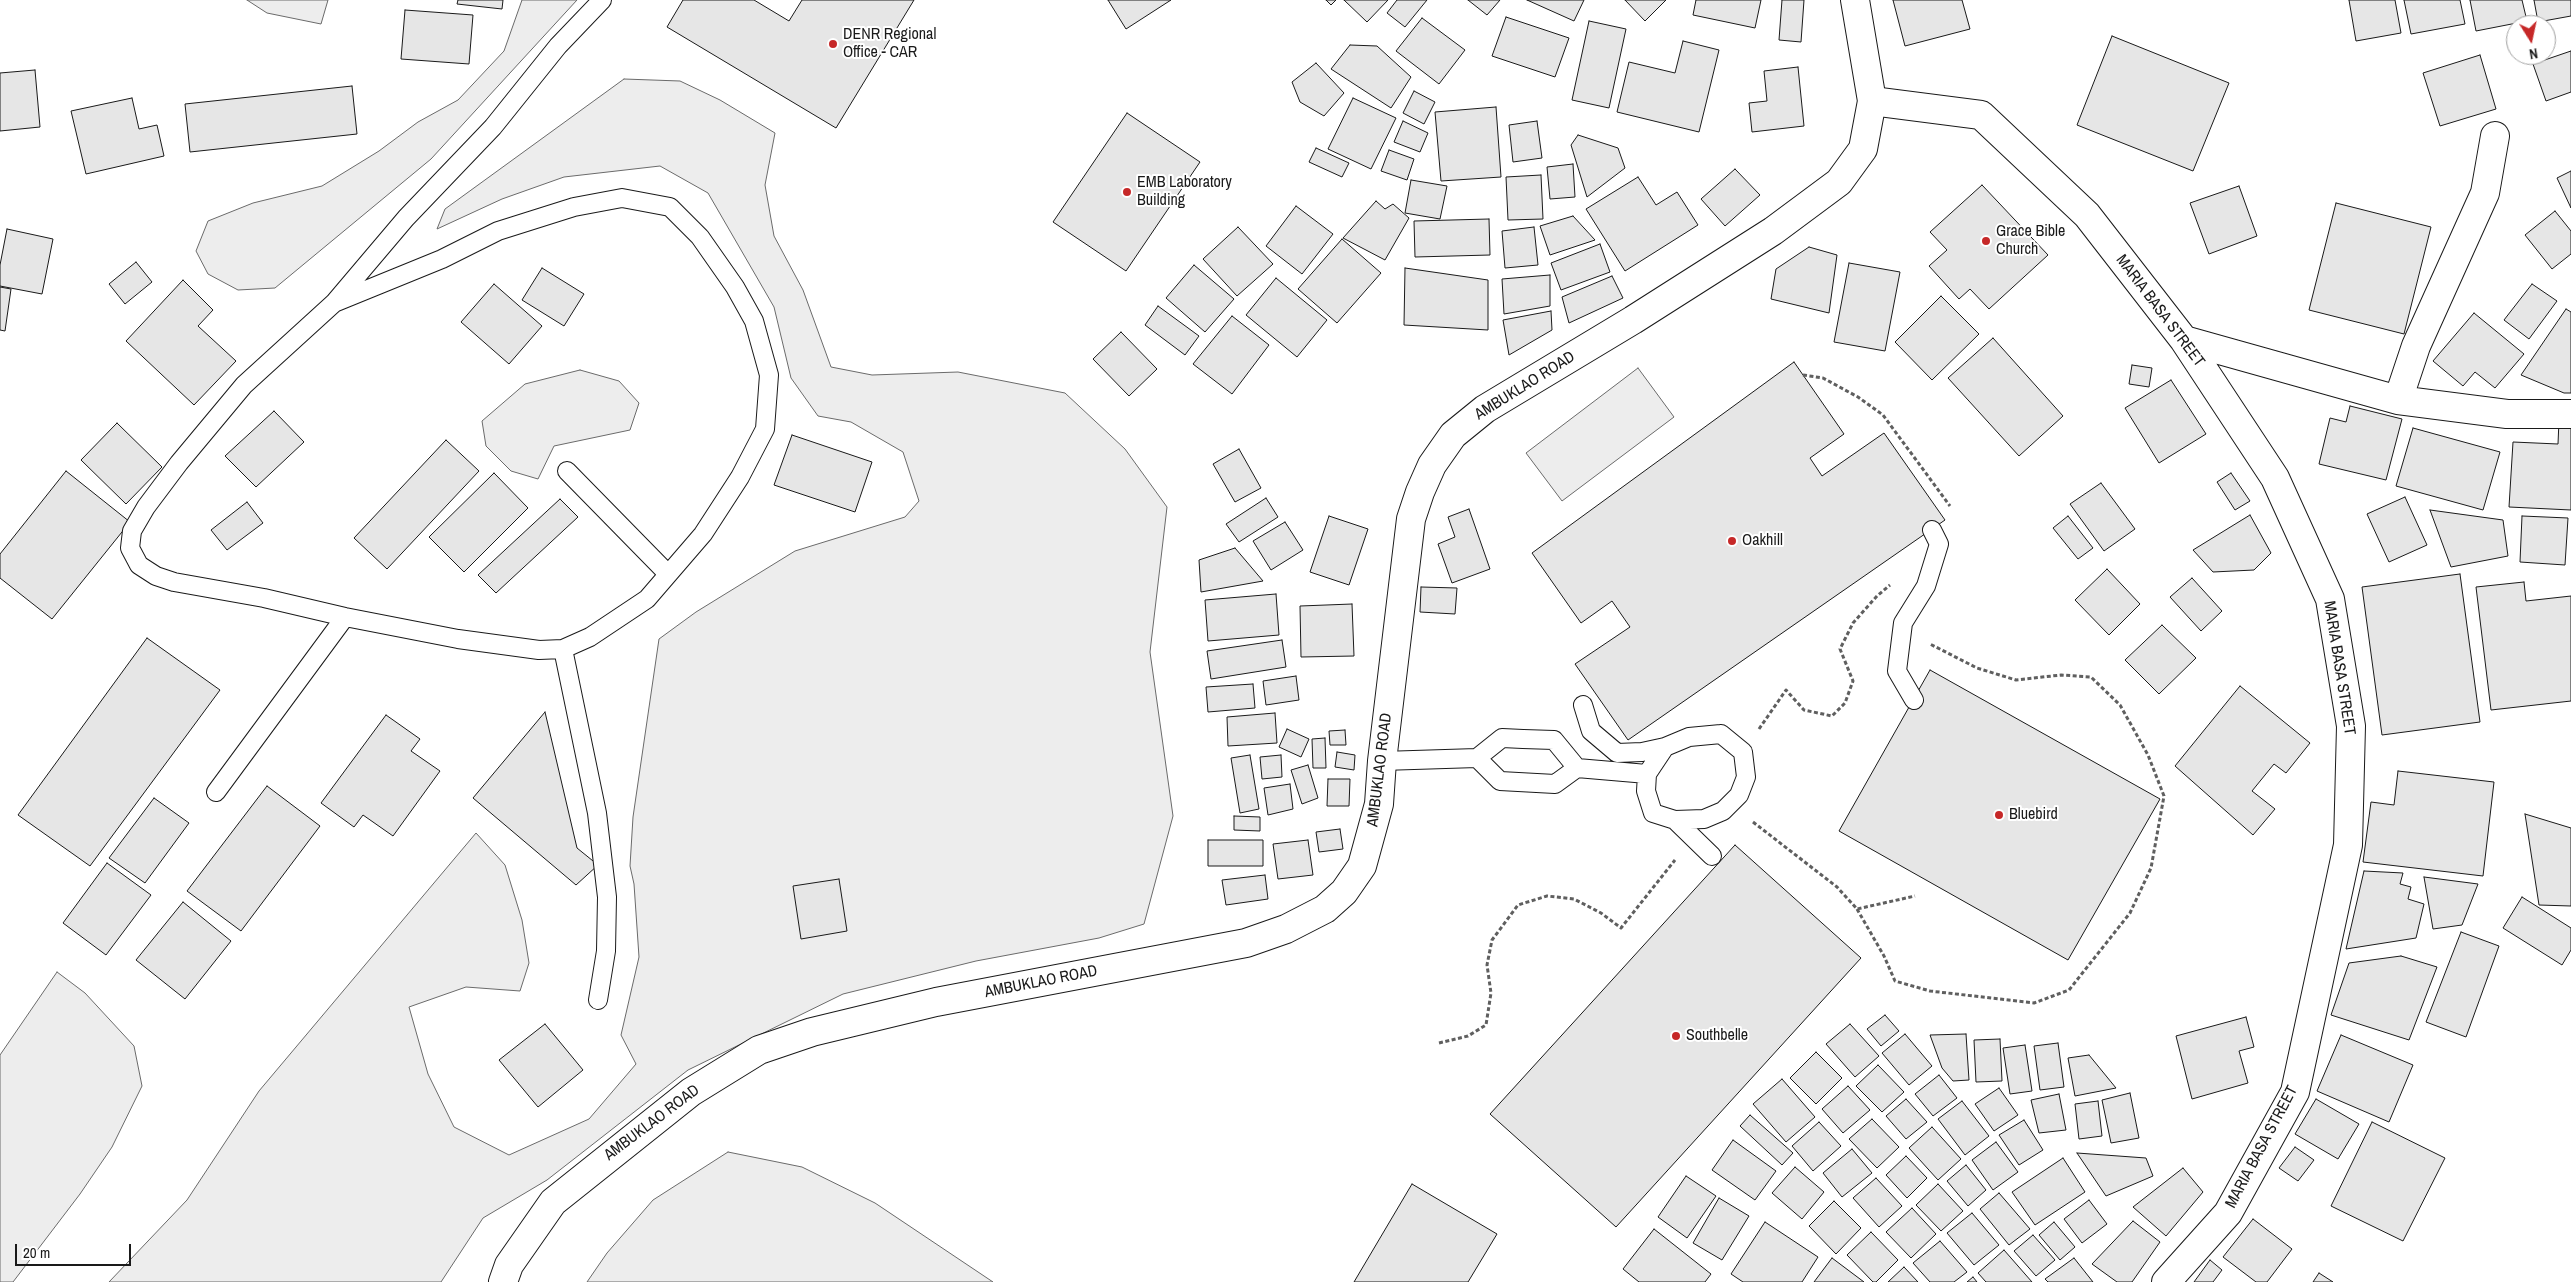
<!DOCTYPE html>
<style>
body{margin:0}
#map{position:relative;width:2571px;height:1282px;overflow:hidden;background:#fff;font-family:"Archivo Narrow",sans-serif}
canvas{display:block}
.north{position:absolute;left:2506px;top:15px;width:50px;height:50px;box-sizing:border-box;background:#fff;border:1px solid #a3a3a3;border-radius:50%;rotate:170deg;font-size:14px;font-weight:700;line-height:20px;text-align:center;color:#1a1a1a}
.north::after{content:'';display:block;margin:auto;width:18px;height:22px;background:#c62828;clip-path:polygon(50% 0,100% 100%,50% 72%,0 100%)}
.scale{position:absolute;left:15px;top:1244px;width:116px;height:22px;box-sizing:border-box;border:2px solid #1a1a1a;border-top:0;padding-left:6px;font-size:15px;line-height:18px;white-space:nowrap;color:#1a1a1a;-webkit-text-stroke:4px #fff;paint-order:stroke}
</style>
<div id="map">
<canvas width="2571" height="1282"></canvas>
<div class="north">N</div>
<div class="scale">20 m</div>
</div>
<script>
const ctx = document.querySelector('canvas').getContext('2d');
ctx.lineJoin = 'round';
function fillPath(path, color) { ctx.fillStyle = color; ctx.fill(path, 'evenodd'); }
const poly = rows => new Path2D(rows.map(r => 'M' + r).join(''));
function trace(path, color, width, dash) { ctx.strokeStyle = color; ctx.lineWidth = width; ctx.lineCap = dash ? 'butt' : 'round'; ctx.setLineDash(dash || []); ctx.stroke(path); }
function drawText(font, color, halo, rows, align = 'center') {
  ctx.font = font + ' "Archivo Narrow",sans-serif'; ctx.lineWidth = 4; ctx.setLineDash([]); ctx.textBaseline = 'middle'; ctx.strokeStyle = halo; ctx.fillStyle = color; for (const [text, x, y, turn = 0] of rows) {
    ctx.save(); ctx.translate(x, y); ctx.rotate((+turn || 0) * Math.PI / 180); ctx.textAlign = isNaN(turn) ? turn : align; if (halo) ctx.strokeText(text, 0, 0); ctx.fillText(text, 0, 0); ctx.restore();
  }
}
const built = poly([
 [247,0,328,0,321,24,267,13,247,0],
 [522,0,577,0,431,159,275,288,238,290,208,274,196,251,208,221,253,203,322,186,379,151,418,122,458,100,504,51,522,0],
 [624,79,680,81,720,100,775,133,765,185,774,236,803,290,831,367,872,375,958,372,1065,393,1125,449,1167,507,1150,652,1173,816,1144,924,1099,938,976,961,843,994,688,1070,547,1180,483,1218,441,1282,109,1282,187,1200,259,1091,476,833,505,865,522,920,529,963,520,991,466,987,409,1007,428,1074,454,1127,509,1155,589,1119,636,1064,621,1035,639,957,634,884,630,866,633,817,659,639,696,612,795,551,905,517,919,501,903,452,851,422,818,416,791,378,774,307,708,193,660,166,564,177,502,199,437,229,445,209,624,79],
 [1638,368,1674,417,1562,501,1526,453,1638,368],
 [580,370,619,381,639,403,630,430,554,446,538,479,511,471,486,446,482,421,525,384,580,370],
 [57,972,85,993,134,1046,142,1086,112,1147,80,1194,13,1282,0,1282,0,1055,57,972],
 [728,1152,802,1167,875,1203,993,1282,587,1282,607,1253,653,1200,728,1152]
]);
const building = poly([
 [458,0,503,0,502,9,457,4,458,0],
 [683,0,754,0,789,21,802,0,914,0,836,128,667,27,683,0],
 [1108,0,1171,0,1126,29,1108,0],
 [1326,0,1336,0,1331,5,1326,0],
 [1344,0,1388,0,1367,22,1344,0],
 [1397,0,1427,0,1405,27,1387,13,1397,0],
 [1468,0,1500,0,1487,15,1468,0],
 [1527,0,1584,0,1574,21,1527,0],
 [1625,0,1666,0,1645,21,1625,0],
 [1696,0,1761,0,1755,28,1693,15,1696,0],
 [1782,0,1804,0,1801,42,1779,40,1782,0],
 [1893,0,1962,0,1970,29,1905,46,1893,0],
 [2349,0,2395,0,2401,33,2356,41,2349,0],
 [2404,0,2460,0,2465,24,2411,34,2404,0],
 [2470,0,2522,0,2527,21,2476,31,2470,0],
 [2534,0,2571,0,2571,16,2538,22,2534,0],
 [405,10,473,15,469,64,401,59,405,10],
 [1506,17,1569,38,1555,77,1492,56,1506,17],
 [1422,18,1465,50,1439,84,1396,51,1422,18],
 [1589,21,1626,29,1609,108,1572,100,1589,21],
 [2112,36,2229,83,2193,171,2077,125,2112,36],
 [1683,41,1719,50,1699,132,1617,112,1629,62,1675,73,1683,41],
 [1350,45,1377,46,1411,77,1391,108,1331,69,1350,45],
 [2571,51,2571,92,2546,101,2533,64,2571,51],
 [2480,55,2496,109,2440,126,2423,73,2480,55],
 [1316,63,1344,93,1324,116,1300,102,1292,82,1316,63],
 [1798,67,1804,126,1752,132,1749,103,1767,101,1764,71,1798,67],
 [35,70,40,127,0,131,0,73,35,70],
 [352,86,357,134,190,152,185,104,352,86],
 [1414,91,1435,102,1424,124,1403,113,1414,91],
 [132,98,139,129,157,125,164,156,86,174,71,111,132,98],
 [1353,98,1396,118,1371,169,1328,149,1353,98],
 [1496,107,1501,177,1441,181,1435,112,1496,107],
 [1127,113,1200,162,1126,271,1053,222,1127,113],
 [1403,121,1428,133,1420,152,1394,142,1403,121],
 [1537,121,1542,158,1513,162,1509,125,1537,121],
 [1578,135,1618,148,1625,168,1587,197,1571,145,1578,135],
 [1316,148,1349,163,1342,177,1309,162,1316,148],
 [1389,150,1414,159,1407,180,1381,171,1389,150],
 [1573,164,1575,197,1550,199,1547,167,1573,164],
 [1735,169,1760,195,1725,226,1701,199,1735,169],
 [2571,171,2571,208,2557,178,2571,171],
 [1541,175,1543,219,1508,220,1506,177,1541,175],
 [1638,177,1656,205,1677,192,1698,225,1625,271,1586,209,1638,177],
 [1411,180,1447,186,1440,219,1405,213,1411,180],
 [1982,185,2048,255,1989,309,1970,289,1959,299,1929,266,1947,250,1930,232,1982,185],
 [2239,186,2257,236,2209,254,2190,203,2239,186],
 [1376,201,1385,209,1393,204,1409,218,1385,260,1343,238,1376,201],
 [2336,203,2431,227,2404,334,2309,310,2336,203],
 [1296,206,1333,234,1302,274,1266,246,1296,206],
 [2555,211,2571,231,2571,254,2552,269,2525,235,2555,211],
 [1573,216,1595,240,1550,255,1540,226,1573,216],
 [1489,219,1490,255,1415,257,1414,221,1489,219],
 [1238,227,1273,264,1237,296,1203,259,1238,227],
 [1534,227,1538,265,1505,268,1502,231,1534,227],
 [7,229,53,239,42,294,0,286,0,265,7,229],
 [1342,239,1381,273,1337,323,1298,289,1342,239],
 [1600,244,1610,272,1561,290,1551,263,1600,244],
 [1809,247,1837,255,1829,313,1771,299,1776,269,1809,247],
 [136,262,152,282,125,304,109,284,136,262],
 [1849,263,1900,272,1885,351,1834,342,1849,263],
 [1194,265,1234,299,1205,332,1166,298,1194,265],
 [542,268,584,294,564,326,522,300,542,268],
 [1405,268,1488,280,1488,330,1404,325,1405,268],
 [1550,275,1550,306,1504,314,1502,279,1550,275],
 [1612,276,1623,298,1569,323,1562,297,1612,276],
 [1276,278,1327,320,1297,357,1246,315,1276,278],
 [183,280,213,310,198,326,236,361,194,405,126,341,183,280],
 [494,284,542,326,509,364,461,322,494,284],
 [2532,284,2557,301,2529,339,2504,320,2532,284],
 [0,287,11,289,5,331,0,330,0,287],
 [1941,296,1979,334,1932,380,1895,342,1941,296],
 [1158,306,1199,336,1185,355,1145,325,1158,306],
 [2566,309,2571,312,2571,393,2564,393,2521,375,2566,309],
 [1551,311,1552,330,1509,355,1503,320,1551,311],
 [2474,313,2524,354,2495,388,2475,372,2463,386,2433,361,2474,313],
 [1232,316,1269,345,1232,394,1193,364,1232,316],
 [1121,332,1157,369,1129,396,1093,359,1121,332],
 [1993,338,2063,416,2019,456,1948,378,1993,338],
 [1794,362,1844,434,1810,458,1822,476,1884,433,1945,520,1628,740,1575,664,1630,627,1612,601,1581,623,1532,553,1794,362],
 [2132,365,2152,368,2149,387,2129,384,2132,365],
 [2171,380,2206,434,2159,463,2125,408,2171,380],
 [2350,406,2402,419,2386,480,2319,464,2330,418,2346,422,2350,406],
 [274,411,304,442,256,487,225,456,274,411],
 [2559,420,2571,420,2571,510,2509,507,2513,442,2558,444,2559,420],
 [117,423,162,467,126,504,81,460,117,423],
 [2413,428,2500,452,2483,510,2396,486,2413,428],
 [792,435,872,462,855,512,774,485,792,435],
 [446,440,479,471,387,569,354,538,446,440],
 [1239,449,1261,488,1235,502,1213,464,1239,449],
 [66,471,130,522,52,619,0,578,0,554,66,471],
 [494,473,528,508,464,572,429,537,494,473],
 [2231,473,2250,501,2235,510,2217,482,2231,473],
 [2101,483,2135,529,2104,551,2070,504,2101,483],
 [2405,497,2427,545,2389,562,2367,514,2405,497],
 [1266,498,1278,517,1239,542,1226,524,1266,498],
 [560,499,578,517,496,593,478,575,560,499],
 [247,502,263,523,227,550,211,530,247,502],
 [1469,509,1490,569,1452,583,1438,544,1455,537,1448,517,1469,509],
 [2430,510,2503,520,2508,556,2451,567,2430,510],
 [2250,515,2271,553,2254,570,2213,572,2193,550,2250,515],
 [1329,516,1368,529,1349,585,1310,572,1329,516],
 [2068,516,2093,548,2078,559,2053,528,2068,516],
 [2522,516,2568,518,2565,565,2520,562,2522,516],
 [1285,522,1303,550,1271,570,1253,541,1285,522],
 [1235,548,1263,581,1201,592,1199,560,1235,548],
 [2107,569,2140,604,2109,635,2075,600,2107,569],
 [2460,574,2480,722,2382,735,2362,587,2460,574],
 [2192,578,2222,611,2201,631,2170,597,2192,578],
 [2524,582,2526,601,2571,596,2571,701,2491,710,2476,587,2524,582],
 [1421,587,1457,588,1455,614,1420,612,1421,587],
 [1276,594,1279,635,1208,641,1205,600,1276,594],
 [1352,604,1354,656,1301,657,1300,606,1352,604],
 [2162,625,2196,658,2159,694,2125,660,2162,625],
 [147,638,220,690,90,866,18,815,147,638],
 [1282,640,1286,667,1211,679,1207,651,1282,640],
 [1930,670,2160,799,2068,960,1839,831,1930,670],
 [1296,676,1299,700,1266,705,1263,681,1296,676],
 [1253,684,1255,708,1208,712,1206,687,1253,684],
 [2240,686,2310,743,2286,773,2274,764,2252,791,2275,809,2253,835,2175,766,2240,686],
 [545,712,577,848,598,865,576,885,473,798,545,712],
 [1275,713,1277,743,1228,746,1227,717,1275,713],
 [386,715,420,739,411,751,440,771,393,836,363,815,354,827,321,803,386,715],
 [1287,729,1309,739,1301,757,1279,747,1287,729],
 [1345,730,1346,745,1330,745,1329,731,1345,730],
 [1325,738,1326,768,1313,768,1312,739,1325,738],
 [1337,752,1355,755,1354,770,1335,767,1337,752],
 [1250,755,1259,809,1240,813,1231,758,1250,755],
 [1281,755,1282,777,1262,779,1260,757,1281,755],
 [1308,765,1318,798,1302,804,1291,770,1308,765],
 [2398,771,2494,782,2483,876,2363,862,2371,802,2394,805,2398,771],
 [1328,779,1350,779,1349,806,1327,806,1328,779],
 [1290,784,1293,809,1268,815,1264,788,1290,784],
 [267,786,320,826,241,931,187,891,267,786],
 [154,798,189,823,145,883,109,858,154,798],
 [2525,814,2571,828,2571,906,2539,905,2525,814],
 [1234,816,1260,817,1260,831,1234,830,1234,816],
 [1340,829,1343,849,1319,852,1316,832,1340,829],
 [1208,840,1263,840,1263,866,1208,866,1208,840],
 [1308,840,1313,875,1278,879,1273,844,1308,840],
 [1735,845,1861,958,1616,1227,1490,1114,1735,845],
 [107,863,151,895,106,955,63,923,107,863],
 [2364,871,2403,873,2400,884,2411,887,2408,899,2424,904,2416,938,2346,949,2364,871],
 [1265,875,1268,899,1226,905,1222,880,1265,875],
 [2424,877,2478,884,2462,925,2433,929,2424,877],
 [839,879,847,931,801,939,793,886,839,879],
 [2522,897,2571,928,2571,950,2562,965,2503,928,2522,897],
 [183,902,231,941,185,999,136,960,183,902],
 [2461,932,2499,946,2466,1037,2426,1022,2461,932],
 [2401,956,2437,967,2409,1040,2331,1015,2349,963,2401,956],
 [1885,1015,1899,1031,1881,1046,1867,1029,1885,1015],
 [2246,1017,2254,1047,2239,1051,2248,1083,2192,1099,2176,1036,2246,1017],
 [545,1024,583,1070,538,1107,499,1060,545,1024],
 [1850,1024,1879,1056,1855,1077,1826,1044,1850,1024],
 [1905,1034,1932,1066,1909,1085,1882,1053,1905,1034],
 [1966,1034,1969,1080,1953,1081,1942,1068,1930,1035,1966,1034],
 [2341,1035,2413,1065,2389,1122,2317,1091,2341,1035],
 [2000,1039,2002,1081,1976,1082,1974,1040,2000,1039],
 [2058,1043,2064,1087,2040,1090,2034,1046,2058,1043],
 [2025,1045,2032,1091,2010,1094,2003,1048,2025,1045],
 [1816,1052,1842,1078,1816,1104,1790,1078,1816,1052],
 [2089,1055,2116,1088,2075,1096,2068,1058,2089,1055],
 [1878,1065,1904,1092,1882,1112,1856,1086,1878,1065],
 [1939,1075,1957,1098,1933,1116,1915,1094,1939,1075],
 [1782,1079,1815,1117,1786,1142,1753,1104,1782,1079],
 [1848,1086,1870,1110,1843,1133,1822,1109,1848,1086],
 [1999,1088,2018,1115,1994,1131,1975,1104,1999,1088],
 [2130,1093,2139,1138,2111,1143,2102,1100,2130,1093],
 [2059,1094,2066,1130,2039,1133,2031,1100,2059,1094],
 [1906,1099,1927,1122,1906,1139,1886,1116,1906,1099],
 [2316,1099,2359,1124,2338,1159,2295,1134,2316,1099],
 [1962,1101,1989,1136,1965,1155,1938,1119,1962,1101],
 [2098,1101,2102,1136,2079,1139,2075,1104,2098,1101],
 [1750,1115,1793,1153,1782,1165,1740,1126,1750,1115],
 [1872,1119,1899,1147,1877,1168,1849,1139,1872,1119],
 [2024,1120,2043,1150,2019,1165,1999,1135,2024,1120],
 [1819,1122,1841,1146,1813,1171,1792,1146,1819,1122],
 [2372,1122,2445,1158,2403,1241,2331,1206,2372,1122],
 [1932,1127,1961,1159,1938,1180,1909,1148,1932,1127],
 [1733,1140,1776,1171,1755,1200,1712,1170,1733,1140],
 [1996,1142,2018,1172,1993,1190,1972,1160,1996,1142],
 [2295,1147,2314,1160,2298,1181,2279,1168,2295,1147],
 [1852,1149,1872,1173,1842,1197,1823,1173,1852,1149],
 [2077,1153,2146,1158,2153,1176,2106,1196,2077,1153],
 [1906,1156,1927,1178,1907,1198,1886,1175,1906,1156],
 [2063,1158,2085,1192,2035,1225,2012,1192,2063,1158],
 [1966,1165,1986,1190,1968,1206,1947,1181,1966,1165],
 [1795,1167,1824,1192,1802,1219,1772,1193,1795,1167],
 [2183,1168,2203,1192,2166,1236,2133,1207,2183,1168],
 [1686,1176,1716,1196,1687,1238,1658,1217,1686,1176],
 [1876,1178,1902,1206,1879,1227,1853,1198,1876,1178],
 [1412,1184,1497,1234,1468,1282,1354,1282,1412,1184],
 [1938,1184,1963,1211,1941,1231,1916,1205,1938,1184],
 [1999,1193,2030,1229,2009,1245,1980,1209,1999,1193],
 [1719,1198,1749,1216,1722,1260,1693,1243,1719,1198],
 [2089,1200,2107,1224,2082,1243,2064,1219,2089,1200],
 [1834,1201,1861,1228,1836,1254,1809,1226,1834,1201],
 [1912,1208,1936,1234,1911,1258,1886,1232,1912,1208],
 [1972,1213,1999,1245,1974,1265,1947,1233,1972,1213],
 [2253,1219,2292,1249,2267,1282,2256,1282,2223,1257,2253,1219],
 [2133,1221,2160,1242,2132,1282,2117,1282,2092,1264,2133,1221],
 [1765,1222,1818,1257,1802,1282,1743,1282,1731,1274,1765,1222],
 [2054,1222,2075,1247,2060,1260,2039,1235,2054,1222],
 [1654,1229,1711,1274,1705,1282,1639,1282,1623,1269,1654,1229],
 [1871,1232,1898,1260,1876,1282,1873,1282,1847,1255,1871,1232],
 [2033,1235,2055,1260,2036,1276,2014,1251,2033,1235],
 [1940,1241,1967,1272,1954,1282,1930,1282,1913,1263,1940,1241],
 [2004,1250,2032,1282,1986,1282,1978,1273,2004,1250],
 [1832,1258,1864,1282,1814,1282,1832,1258],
 [2074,1258,2093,1282,2048,1282,2045,1279,2074,1258],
 [2210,1260,2222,1270,2213,1282,2194,1282,2210,1260],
 [1904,1267,1918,1282,1888,1282,1904,1267],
 [2319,1273,2333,1282,2313,1282,2319,1273],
 [1973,1277,1977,1282,1967,1282,1973,1277]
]);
const path = poly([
 [1803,375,1823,378,1858,397,1883,415,1950,506],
 [1759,729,1786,690,1804,710,1832,716,1845,703,1853,681,1840,649,1853,623,1877,596,1890,585],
 [1753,822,1837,887,1857,909,1915,896],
 [1857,909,1884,956,1895,981,1930,991,2034,1003,2069,990,2130,913,2151,868,2164,796,2148,755,2120,705,2091,677,2061,675,2016,680,1977,668,1930,644],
 [1439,1043,1468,1036,1486,1025,1491,993,1487,965,1492,940,1518,905,1547,896,1574,899,1601,913,1621,928,1675,860]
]);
const service = poly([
 [334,303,442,259,498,231,574,207,622,198,670,207,700,237,735,287,754,321,769,375,765,429,740,477,703,534,647,599,590,637,563,649,539,650,458,639,345,617,264,598,174,582,156,576,139,565,130,548,132,531,146,507,179,463,244,385,334,303,406,218,493,127,558,46,602,0],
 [567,471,668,574],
 [563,649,597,813,607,897,606,951,598,1000],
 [1914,700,1897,671,1903,623,1926,586,1939,544,1932,530],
 [1583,705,1591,731,1617,753,1642,752,1665,747],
 [1721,734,1743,752,1746,777,1739,795,1723,811,1704,819,1675,820,1653,813,1646,791,1647,774,1665,747,1689,737,1721,734],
 [1477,758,1500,781,1555,784,1577,768,1647,774],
 [1382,761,1477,758,1502,738,1523,739,1554,740,1577,768],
 [216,792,345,617],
 [1675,820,1712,856]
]);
const minor = poly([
 [1872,101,1981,115,2087,215,2184,340,2275,478,2330,599,2351,726,2348,845,2295,1092,2228,1213,2166,1282],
 [2184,340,2398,400,2507,414,2571,414],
 [2398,400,2416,346,2485,193,2495,136]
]);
const primary = poly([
 [503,1282,509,1265,553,1202,691,1092,759,1050,812,1032,936,1002,1246,943,1286,929,1325,909,1344,892,1362,866,1379,804,1382,761,1411,519,1420,492,1432,465,1453,435,1485,409,1633,320,1773,231,1839,182,1863,149,1872,101,1855,0]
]);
const markers = [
 [833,44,5,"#c62828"],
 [1127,192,5,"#c62828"],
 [1986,241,5,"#c62828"],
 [1732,541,5,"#c62828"],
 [1999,815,5,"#c62828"],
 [1676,1036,5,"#c62828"]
];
const poiNames = [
 ["DENR Regional",843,35],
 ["Office - CAR",843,53],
 ["EMB Laboratory",1137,183],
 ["Building",1137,201],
 ["Grace Bible",1996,232],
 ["Church",1996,250],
 ["Oakhill",1742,541],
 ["Bluebird",2009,815],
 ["Southbelle",1686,1036]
];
const streetNames = [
 ["MARIA BASA STREET",2160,311,53],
 ["AMBUKLAO ROAD",1525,386,-32],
 ["MARIA BASA STREET",2339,668,81],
 ["AMBUKLAO ROAD",1380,770,-83],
 ["AMBUKLAO ROAD",1041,982,-11],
 ["AMBUKLAO ROAD",652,1123,-37],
 ["MARIA BASA STREET",2262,1147,-62]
];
fillPath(built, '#ededed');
trace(built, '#6a6a6a', 1);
fillPath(building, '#e6e6e6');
trace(building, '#1a1a1a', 1);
trace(service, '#1a1a1a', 20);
trace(minor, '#1a1a1a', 30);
trace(primary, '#1a1a1a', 30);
trace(path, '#5f5f5f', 3, [4, 2.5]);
trace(service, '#fff', 18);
trace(minor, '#fff', 28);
trace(primary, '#fff', 28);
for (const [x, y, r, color] of markers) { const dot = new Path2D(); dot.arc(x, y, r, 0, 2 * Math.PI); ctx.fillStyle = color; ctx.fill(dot); trace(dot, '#fff', 2); }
drawText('16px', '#1a1a1a', '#fff', poiNames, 'left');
drawText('16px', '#1a1a1a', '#fff', streetNames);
</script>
